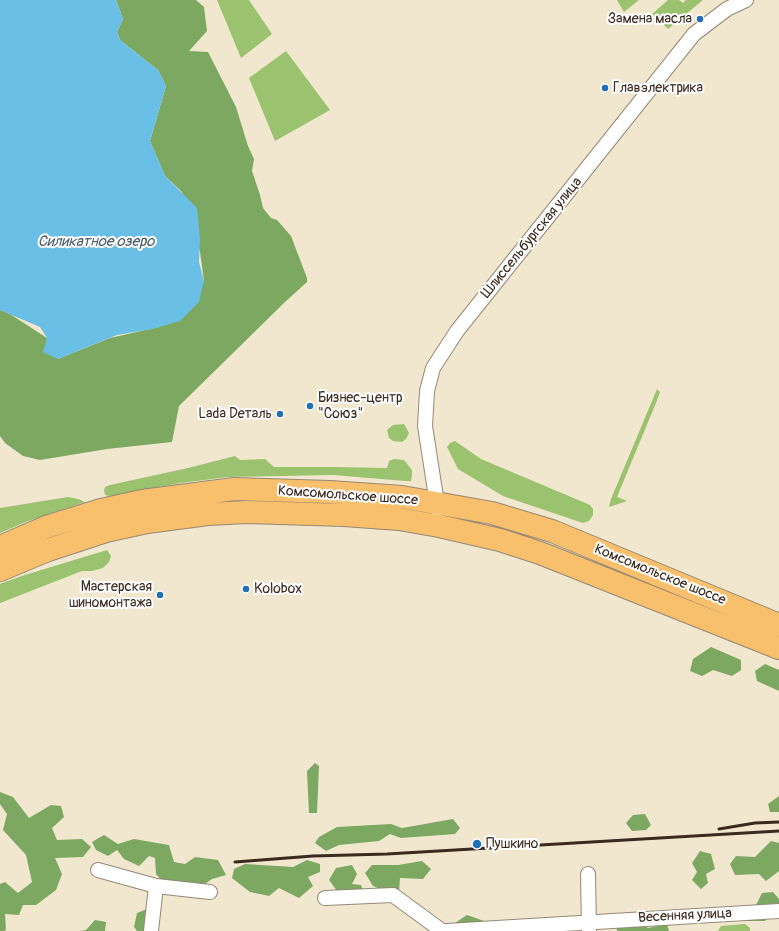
<!DOCTYPE html>
<meta charset="utf-8">
<style>
body{margin:0}
canvas{display:block;background:#f1e7ce}
</style>
<canvas width="779" height="931"></canvas>
<script>
const ctx = document.querySelector('canvas').getContext('2d');
ctx.lineJoin = 'round';
function fillPath(path, color) { ctx.fillStyle = color; ctx.fill(path, 'evenodd'); }
const poly = rows => new Path2D(rows.map(r => 'M' + r).join(''));
function trace(path, color, width, dash) { ctx.strokeStyle = color; ctx.lineWidth = width; ctx.lineCap = dash ? 'butt' : 'round'; ctx.setLineDash(dash || []); ctx.stroke(path); }
function drawText(font, color, halo, rows, align = 'center') {
  ctx.font = font + ' Pangolin,sans-serif'; ctx.lineWidth = 4; ctx.setLineDash([]); ctx.textBaseline = 'middle'; ctx.strokeStyle = halo; ctx.fillStyle = color; for (const [text, x, y, turn = 0] of rows) {
    ctx.save(); ctx.translate(x, y); ctx.rotate((+turn || 0) * Math.PI / 180); ctx.textAlign = isNaN(turn) ? turn : align; if (halo) ctx.strokeText(text, 0, 0); ctx.fillText(text, 0, 0); ctx.restore();
  }
}
const green = poly([
 [217,0,249,0,272,34,241,58],
 [617,0,639,0,624,12],
 [668,0,679,0,683,3,686,0,703,0,668,29,652,14],
 [286,51,330,110,275,141,249,78],
 [657,389,660,392,656,403,617,497,627,501,609,507,611,499],
 [404,424,409,433,406,439,402,442,393,441,389,438,387,430,393,425],
 [455,441,481,459,590,505,593,509,593,515,589,521,583,523,503,496,458,469,447,447,450,443],
 [235,456,240,460,265,459,274,467,336,467,387,468,389,461,394,459,404,460,412,470,412,476,411,481,405,481,333,475,227,477,181,483,110,496,105,495,104,490,105,487,110,485,188,468],
 [68,497,78,499,85,502,28,521,0,533,0,508],
 [107,550,111,556,109,562,103,568,92,571,82,571,0,603,0,584,2,583,25,575],
 [745,924,750,928,750,931,718,931,721,926]
]);
const forest = poly([
 [116,0,196,0,204,7,207,31,189,51,208,52,236,107,248,146,254,159,252,171,260,195,263,208,271,218,277,220,291,236,307,278,307,282,285,302,179,406,172,442,107,449,40,460,23,456,5,443,0,436,0,310,10,314,47,338,58,359,110,338,159,327,204,281,200,252,182,192,165,176,150,141,166,86,158,70,120,40,117,32,123,19],
 [711,647,741,660,741,670,732,676,713,670,702,676,690,671,693,659],
 [765,664,779,670,779,691,757,681,755,671],
 [315,763,319,766,317,813,309,813,307,771],
 [0,792,13,797,29,818,51,805,61,806,64,817,52,828,57,840,82,839,91,847,83,857,55,858,62,874,56,890,36,905,23,905,19,915,5,914,6,930,4,931,0,931,0,884,5,882,18,893,32,882,26,855,3,830,7,814,0,804],
 [779,796,779,812,770,812,768,804],
 [645,814,651,825,646,830,632,831,626,823,633,815],
 [453,819,460,828,455,834,401,838,390,834,379,841,339,845,326,851,315,843,319,837,337,827,391,824,402,828],
 [104,835,118,844,134,839,169,845,174,862,185,864,195,857,218,860,226,875,212,879,199,888,169,889,156,874,155,858,149,856,139,866,124,859,117,850,108,856,96,850,92,842],
 [771,841,779,843,779,871,766,881,759,874,735,875,730,864,736,856,755,857],
 [700,851,711,854,715,869,706,874,708,883,701,889,692,880,697,872,692,863],
 [307,860,320,864,320,872,308,877,313,886,299,898,279,888,269,896,250,892,232,878,234,869,245,864,293,867],
 [422,861,431,869,423,879,400,878,399,892,388,892,373,886,365,873,372,865,398,865],
 [352,865,357,874,352,884,361,885,364,894,340,895,329,880,336,868],
 [773,892,779,899,779,913,771,914,765,921,742,921,737,912,741,906,756,905,762,893],
 [147,909,148,931,137,931,134,927,137,913],
 [467,915,484,921,485,931,440,924,452,925],
 [629,915,648,928,667,924,669,931,617,931,616,924],
 [95,920,106,922,105,931,80,931,86,930]
]);
const water = poly([
 [0,0,116,0,123,19,117,32,120,40,158,70,166,86,150,141,165,176,197,208,200,238,199,262,204,281,199,302,180,321,152,329,117,335,58,359,43,352,47,338,40,327,0,310]
]);
const minor = poly([
 [438,510,425,426,427,391,433,368,457,331,694,34,727,9,746,0],
 [98,870,156,886,210,892],
 [588,874,589,930],
 [325,898,393,895,442,931],
 [151,931,156,886],
 [447,931,779,911]
]);
const primary = poly([
 [0,547,46,527,101,510,142,501,234,489,330,492,402,497,492,513,552,531,779,625],
 [0,570,48,550,106,531,147,522,208,514,247,512,344,515,399,519,439,526,500,540,540,553,779,648]
]);
const rail = poly([
 [719,829,755,823,779,822],
 [235,862,313,856,387,854,779,831]
]);
const markers = [
 [700,19,4,"#1f6fb2"],
 [605,88,4,"#1f6fb2"],
 [310,406,4,"#1f6fb2"],
 [280,414,4,"#1f6fb2"],
 [246,589,4,"#1f6fb2"],
 [160,595,4,"#1f6fb2"],
 [477,844,5,"#1f6fb2"]
];
const poiNames = [
 ["Замена масла",692,19,"right"],
 ["Главэлектрика",613,88],
 ["Бизнес-центр",318,398],
 ["\"Союз\"",318,414],
 ["Lada Dеталь",272,414,"right"],
 ["Мастерская",152,587,"right"],
 ["шиномонтажа",152,603,"right"],
 ["Kolobox",254,589],
 ["Пушкино",486,844]
];
const streetNames = [
 ["Шлиссельбургская улица",532,238,-51],
 ["Комсомольское шоссе",348,496,4],
 ["Комсомольское шоссе",660,575,22],
 ["Весенняя улица",685,916,-3]
];
const waterNames = [
 ["Силикатное озеро",96,242]
];
fillPath(green, '#9bc26e');
fillPath(forest, '#7ca861');
fillPath(water, '#69bfe6');
trace(minor, '#968876', 16);
trace(primary, '#968876', 24);
trace(minor, '#fff', 14);
trace(primary, '#f8bf6c', 22);
trace(rail, '#3b2a1e', 3);
for (const [x, y, r, color] of markers) { const dot = new Path2D(); dot.arc(x, y, r, 0, 2 * Math.PI); ctx.fillStyle = color; ctx.fill(dot); trace(dot, '#fff', 1.5); }
drawText('14px', '#3b2a1e', '#fff', poiNames, 'left');
drawText('14px', '#3b2a1e', '#fff', streetNames);
drawText('italic 15px', '#4b5e64', '#fff', waterNames);
</script>
